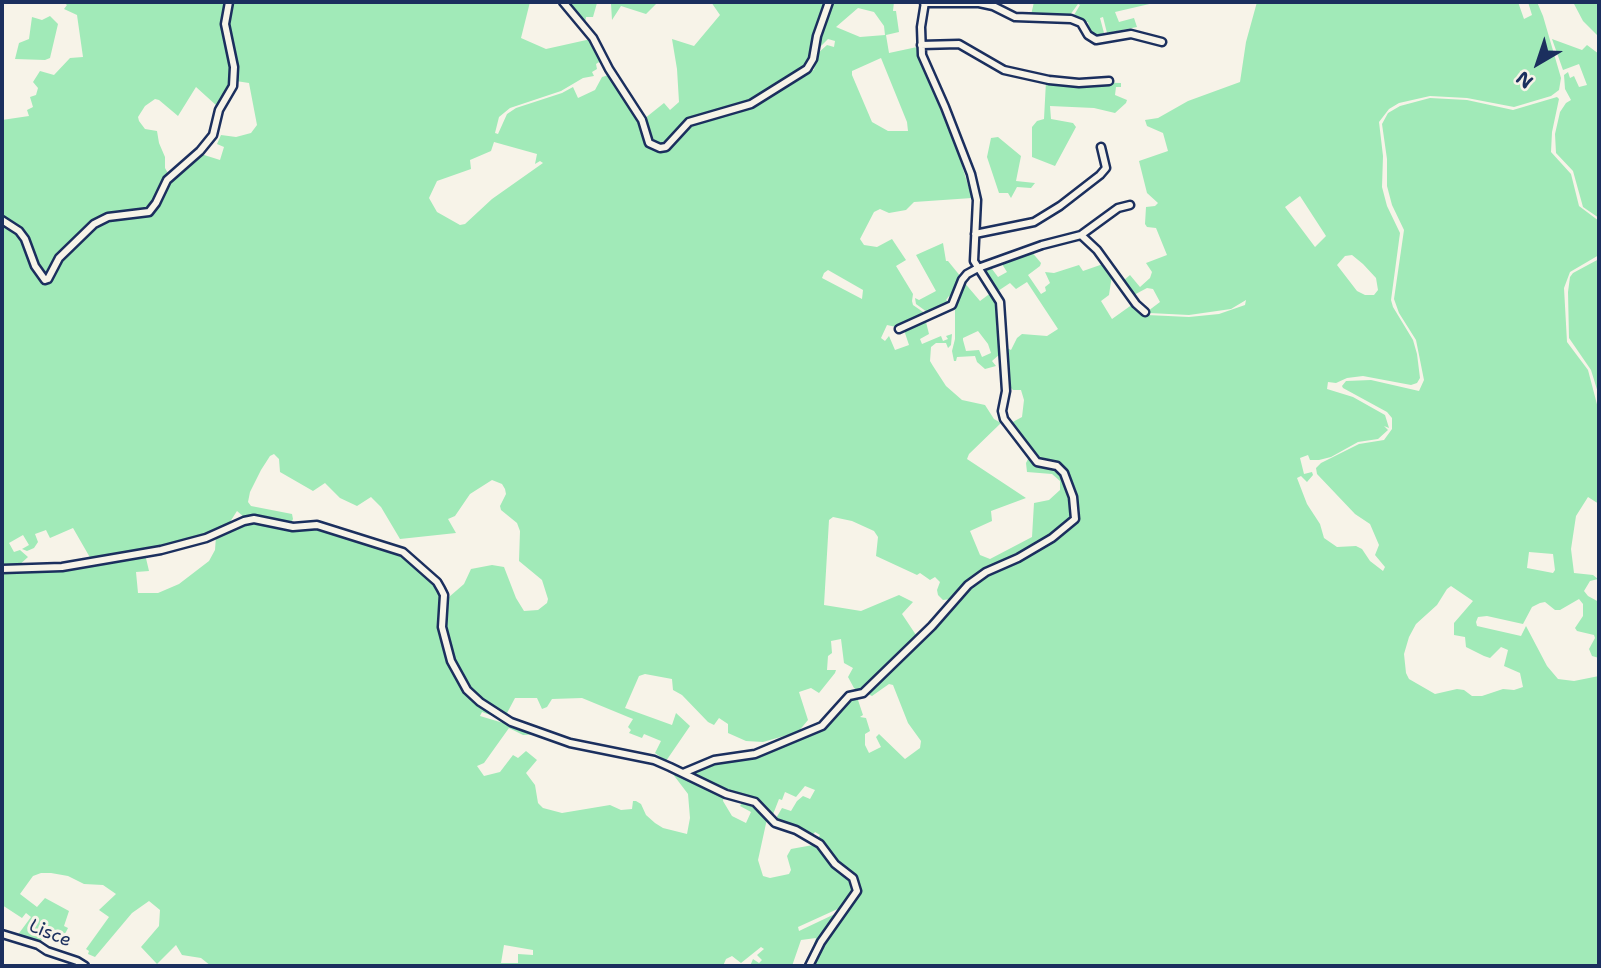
<!DOCTYPE html>
<style>
body{margin:0}
#map{position:relative;width:1601px;height:968px;overflow:hidden;background:#f7f3e8;font-family:"Shantell Sans",sans-serif}
canvas{display:block}
.frame{position:absolute;inset:0;border:4px solid #1b2f5e;pointer-events:none}
.north{position:absolute;left:1503px;top:28px;width:70px;height:70px;-webkit-text-stroke:5px #f7f3e8;paint-order:stroke;rotate:219deg;font-size:19px;font-weight:700;line-height:28px;text-align:center;color:#1b2f5e}
.north::after{content:'';display:block;margin:auto;width:24px;height:32px;background:#1b2f5e;clip-path:polygon(50% 0,100% 100%,50% 72%,0 100%)}
</style>
<div id="map">
<canvas width="1601" height="968"></canvas>
<div class="frame"></div>
<div class="north">N</div>
</div>
<script>
const ctx = document.querySelector('canvas').getContext('2d');
ctx.lineJoin = 'round';
function fillPath(path, color) { ctx.fillStyle = color; ctx.fill(path, 'evenodd'); }
const poly = rows => new Path2D(rows.map(r => 'M' + r).join(''));
function trace(path, color, width, dash) { ctx.strokeStyle = color; ctx.lineWidth = width; ctx.lineCap = dash ? 'butt' : 'round'; ctx.setLineDash(dash || []); ctx.stroke(path); }
function drawText(font, color, halo, rows, align = 'center') {
  ctx.font = font + ' "Shantell Sans",sans-serif'; ctx.lineWidth = 6; ctx.setLineDash([]); ctx.textBaseline = 'middle'; ctx.strokeStyle = halo; ctx.fillStyle = color; for (const [text, x, y, turn = 0] of rows) {
    ctx.save(); ctx.translate(x, y); ctx.rotate((+turn || 0) * Math.PI / 180); ctx.textAlign = isNaN(turn) ? turn : align; if (halo) ctx.strokeText(text, 0, 0); ctx.fillText(text, 0, 0); ctx.restore();
  }
}
const green = poly([
 [63,2,225,2,223,26,233,80,229,89,217,106,196,87,178,116,159,100,155,99,145,106,138,117,139,121,145,129,157,131,159,143,165,157,165,168,169,175,161,185,157,198,147,210,97,219,46,277,43,275,20,229,2,215,2,120,29,116,27,110,33,107,30,97,36,95,38,88,33,82,40,71,54,75,70,58,83,57,77,15,64,9,67,5],
 [231,2,530,2,521,38,546,49,591,39,605,68,599,62,596,64,597,69,592,72,594,76,583,78,561,91,510,108,499,117,495,133,498,134,507,114,516,108,562,93,573,87,578,98,595,90,602,77,609,75,613,78,638,118,646,142,659,150,685,126,733,111,807,71,814,70,817,54,827,45,834,47,835,41,828,39,817,50,819,35,832,2,894,2,893,11,896,11,899,32,886,35,889,53,917,47,919,57,958,153,972,198,914,202,906,210,889,213,880,209,874,212,860,239,864,245,877,247,892,239,906,260,896,266,913,294,912,301,913,305,926,314,896,327,887,325,881,338,885,341,889,336,895,350,909,345,904,330,925,318,929,334,920,339,922,344,941,336,943,341,948,339,946,336,952,334,951,345,948,348,946,343,936,343,931,347,930,361,933,366,946,386,962,400,985,405,994,419,1001,423,969,454,967,459,1026,498,991,511,992,521,970,531,980,555,990,559,1032,537,1034,503,1049,500,1060,490,1060,481,1052,474,1027,472,1026,463,1029,457,1045,468,1059,470,1065,480,1074,515,1069,522,1052,535,967,582,950,599,943,600,938,595,937,590,940,582,935,577,930,580,920,573,917,575,876,556,878,537,874,531,852,521,833,517,829,520,824,605,861,611,899,595,913,602,902,614,918,638,860,692,854,688,848,677,853,668,844,663,841,639,831,641,832,653,828,656,827,670,836,670,835,673,819,693,811,688,799,692,808,720,798,732,763,742,746,741,728,733,728,724,719,718,714,725,708,722,682,695,673,690,672,679,645,674,639,676,625,708,672,725,676,713,690,726,666,761,655,753,661,741,644,734,642,738,629,733,631,730,628,727,633,719,582,698,552,699,547,707,542,709,537,698,515,698,506,715,489,706,469,689,451,656,444,620,445,605,449,597,464,584,471,569,492,565,504,567,516,598,524,611,538,610,547,603,548,599,542,580,519,561,520,531,517,523,501,510,500,506,506,494,505,489,502,484,492,480,470,494,455,516,448,519,456,533,400,539,381,507,371,497,357,506,340,498,325,483,313,491,280,472,279,459,274,454,270,456,261,470,250,492,248,502,251,506,292,514,293,519,291,523,266,517,245,518,237,511,228,525,205,537,92,561,73,528,50,538,46,530,35,534,38,542,34,548,27,551,22,549,29,545,23,535,9,543,14,552,20,550,28,557,17,567,2,567,2,223,17,233,40,281,45,283,54,275,61,259,96,225,109,218,143,216,166,185,201,154,220,160,224,147,217,144,221,135,236,137,251,133,257,125,249,83,236,81,227,22],
 [858,8,874,12,884,26,885,35,860,37,836,27],
 [881,58,907,122,908,131,888,131,872,122,852,75,852,71],
 [494,142,537,154,535,164,540,161,543,163,492,199,465,224,460,225,437,212,429,198,437,181,471,169,470,160,491,151],
 [828,270,863,290,862,299,822,278,824,273],
 [565,2,658,2,646,14,621,6,612,20,611,4,597,3,593,17,586,17,585,25],
 [711,2,828,2,811,58,805,66,750,103,686,121,667,144,660,146,651,142,644,119,664,103,670,110,679,102,677,69,672,39,694,46,720,15],
 [1034,2,1158,2,1115,12,1119,22,1134,18,1137,27,1107,33,1103,17,1100,18,1104,33,1095,36,1087,32,1090,30,1088,22,1084,22,1074,15,1080,5,1078,4,1070,15,1031,15],
 [1257,2,1518,2,1524,19,1532,15,1528,2,1537,2,1543,16,1561,78,1559,90,1551,96,1514,107,1467,98,1430,96,1399,103,1389,109,1379,122,1383,156,1382,187,1387,206,1400,233,1391,300,1393,307,1413,340,1417,354,1420,378,1417,383,1411,385,1363,376,1347,378,1336,383,1328,382,1327,389,1353,397,1385,415,1389,428,1384,426,1388,430,1378,439,1358,442,1331,457,1319,460,1310,460,1308,455,1300,458,1304,474,1312,472,1313,475,1307,482,1301,476,1297,478,1307,504,1320,524,1324,538,1337,547,1356,546,1362,549,1370,561,1383,571,1385,567,1375,555,1379,545,1370,524,1355,514,1317,474,1316,468,1321,463,1359,444,1384,440,1392,429,1392,418,1387,412,1343,388,1342,386,1346,381,1371,380,1419,391,1424,380,1416,340,1399,313,1394,299,1404,230,1392,205,1387,186,1387,159,1382,124,1388,113,1400,106,1430,98,1467,100,1513,110,1557,97,1559,99,1552,132,1551,152,1571,174,1579,206,1599,221,1599,255,1570,272,1564,288,1567,342,1588,370,1599,412,1599,504,1588,497,1576,516,1571,549,1574,573,1593,575,1598,579,1590,581,1584,591,1588,596,1599,602,1599,658,1592,656,1589,649,1595,638,1594,635,1577,631,1575,628,1583,616,1583,604,1579,599,1560,610,1555,610,1545,602,1540,603,1532,607,1523,624,1487,616,1478,617,1476,622,1477,626,1521,636,1526,626,1547,666,1558,679,1574,681,1599,676,1599,966,814,966,822,943,860,890,857,879,837,863,818,838,820,835,815,832,812,836,775,820,782,808,791,811,797,801,803,796,810,799,815,790,805,786,796,797,785,792,782,800,779,799,772,817,763,806,711,785,690,772,714,763,755,757,817,733,853,698,858,700,863,715,860,717,866,718,870,731,865,734,865,745,869,753,881,747,876,737,879,734,905,759,920,748,921,741,908,723,893,685,889,684,872,696,866,693,970,587,987,575,1021,559,1068,531,1077,522,1080,514,1076,490,1070,476,1059,463,1037,459,1009,424,1022,417,1024,400,1021,390,1013,390,1007,384,1005,347,1011,350,1017,338,1022,334,1047,336,1058,329,1027,282,1016,289,1010,283,998,291,982,268,989,265,998,277,1007,272,1000,261,1031,251,1041,263,1040,266,1028,275,1041,294,1046,291,1045,287,1050,283,1045,272,1054,273,1079,265,1083,271,1103,264,1112,275,1109,295,1101,301,1112,319,1133,304,1147,315,1189,317,1219,314,1245,305,1246,300,1231,309,1189,315,1149,313,1148,311,1160,302,1153,289,1147,288,1132,296,1123,281,1130,275,1140,287,1150,278,1152,272,1146,263,1167,255,1156,228,1147,227,1145,224,1146,207,1155,206,1158,203,1147,193,1139,161,1168,151,1163,133,1147,126,1145,120,1158,118,1188,101,1240,82,1246,42],
 [1300,196,1326,236,1315,247,1285,207],
 [1352,255,1363,264,1376,278,1378,290,1374,295,1365,295,1357,291,1337,265,1345,256],
 [1529,552,1553,554,1555,570,1553,573,1527,568],
 [1451,586,1473,601,1454,623,1454,635,1465,637,1466,647,1484,656,1490,658,1501,647,1508,650,1504,666,1520,673,1523,687,1514,690,1503,689,1482,696,1472,696,1464,690,1457,689,1435,694,1409,679,1406,673,1404,654,1409,637,1416,624,1437,605,1447,589],
 [1573,2,1599,2,1599,37,1583,21],
 [50,16,58,24,50,58,45,60,15,59,19,43,29,39,32,17,42,20],
 [1552,39,1582,50,1587,45,1599,54,1599,218,1583,207,1573,171,1556,153,1555,134,1560,112,1566,103,1571,100,1565,89,1564,75,1568,72,1570,78,1574,76,1579,87,1587,85,1579,64,1563,70],
 [1046,81,1121,83,1121,87,1116,87,1115,95,1127,100,1126,103,1115,113,1094,108,1050,106,1051,119,1073,123,1076,127,1055,166,1032,157,1032,127,1037,121,1044,119],
 [998,137,1021,156,1016,181,1035,183,1031,188,1017,187,1011,198,1008,193,999,193,987,157,991,138],
 [943,243,946,261,948,261,961,277,954,298,949,296,946,300,950,303,927,312,916,304,915,298,919,300,936,291,916,255],
 [1599,259,1599,396,1591,370,1569,338,1568,292,1570,277,1573,273],
 [963,281,980,301,992,292,997,301,996,322,1000,354,992,361,996,366,985,369,977,362,975,356,957,357,956,361,954,361,952,351,955,339,955,303],
 [978,331,988,344,991,353,982,357,979,350,966,351,963,340,963,338],
 [256,521,305,530,314,528,328,530,402,556,436,585,441,600,439,617,440,629,450,664,469,696,501,719,482,712,480,716,540,734,523,735,509,728,484,763,477,766,484,776,500,772,513,755,518,758,526,751,537,760,526,773,535,785,538,803,543,808,562,813,610,805,621,810,632,809,633,801,636,801,641,804,646,815,655,823,663,828,687,834,690,818,688,794,669,769,724,795,723,801,732,816,746,823,751,812,740,806,743,801,759,808,767,819,758,860,763,876,770,878,789,874,791,870,787,856,791,849,813,845,817,846,850,879,854,888,853,893,842,907,798,927,799,931,839,912,816,945,814,944,816,938,801,940,792,966,750,966,753,959,759,963,762,960,757,955,764,949,761,947,741,963,732,956,726,959,723,966,211,966,201,958,182,955,176,945,157,964,141,947,159,926,160,910,149,901,132,913,95,957,88,954,89,951,86,949,109,917,99,910,116,894,103,885,84,884,68,876,51,873,41,873,33,876,20,894,37,907,45,898,69,911,64,926,68,928,64,936,48,928,40,943,17,936,31,917,26,913,22,918,2,905,2,572,25,573,84,566,115,562,145,554,149,571,136,572,138,593,158,593,179,584,209,561,215,550,216,536],
 [504,945,533,950,533,955,518,954,518,963,501,963]
]);
const minor = poly([
 [563,2,593,38,609,69,642,120,649,143,660,148,666,147,689,122,751,104,807,69,813,59,817,36,829,2],
 [924,3,979,3,993,6,1015,17,1071,19,1081,23,1088,35,1096,40,1131,34,1162,42],
 [921,45,959,44,1004,70,1049,80,1079,83,1109,81],
 [2,220,19,231,25,239,35,266,45,280,48,279,59,258,94,224,108,217,149,212,156,203,167,180,200,151,213,135,219,110,233,86,234,67,225,24,229,2],
 [975,234,1034,222,1060,206,1100,175,1106,168,1101,147],
 [1081,235,1097,250,1136,304,1145,312],
 [899,329,952,305,962,280,967,274,978,268,1042,245,1081,235,1118,208,1130,205],
 [2,569,62,567,161,550,206,538,244,521,254,519,293,527,317,525,403,552,437,582,441,589,444,595,442,627,451,661,467,690,480,702,511,722,570,743,654,760,670,767,726,794,755,802,775,823,796,830,820,844,835,864,853,878,857,891,821,942,809,966],
 [683,773,714,760,755,754,822,726,849,696,863,693,932,626,968,585,986,572,1018,558,1052,538,1075,519,1073,497,1064,473,1057,466,1037,462,1004,419,1002,411,1006,391,1000,302,974,261,977,200,971,174,945,107,922,55,921,27,925,2],
 [2,934,38,945,47,951,77,961,85,966]
]);
const streetNames = [
 ["Lisce",50,934,22]
];
fillPath(green, '#a1eab8');
trace(minor, '#1b2f5e', 11);
trace(minor, '#f7f3e8', 6);
drawText('19px', '#1b2f5e', '#f7f3e8', streetNames);
</script>
